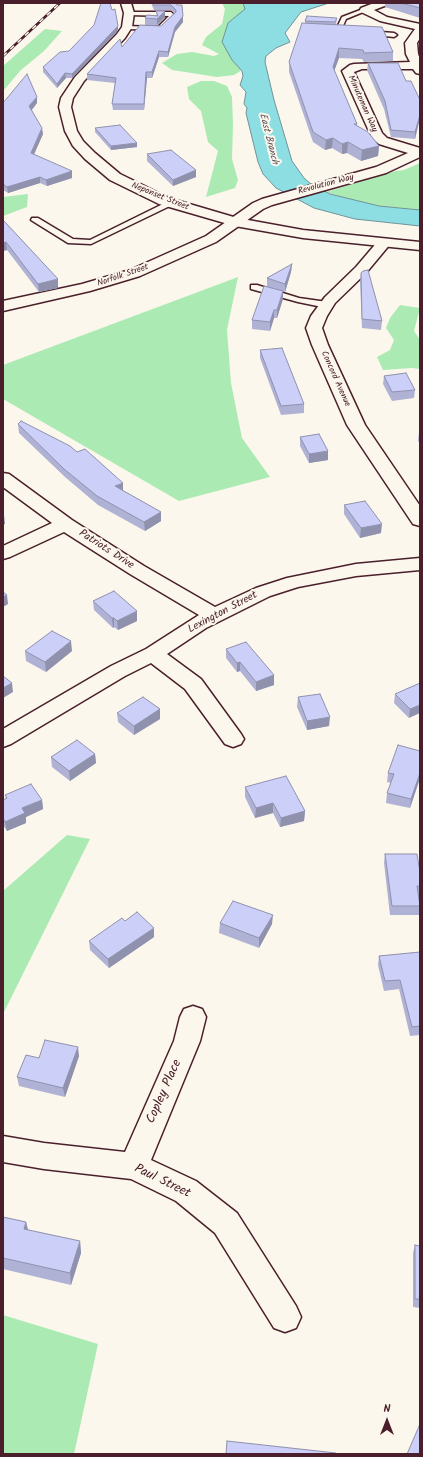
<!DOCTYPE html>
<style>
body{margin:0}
#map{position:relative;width:423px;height:1457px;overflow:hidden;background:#fbf7ec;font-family:Kalam,sans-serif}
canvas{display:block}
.frame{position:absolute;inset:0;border:4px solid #4a1f2b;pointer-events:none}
.north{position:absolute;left:367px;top:1401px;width:40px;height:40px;-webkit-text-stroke:3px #fbf7ec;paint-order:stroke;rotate:0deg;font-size:11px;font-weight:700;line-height:16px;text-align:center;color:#4a1f2b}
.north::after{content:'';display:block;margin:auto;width:14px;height:18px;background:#4a1f2b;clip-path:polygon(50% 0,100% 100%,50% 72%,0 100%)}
</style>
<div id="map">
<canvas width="423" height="1457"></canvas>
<div class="frame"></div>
<div class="north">N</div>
</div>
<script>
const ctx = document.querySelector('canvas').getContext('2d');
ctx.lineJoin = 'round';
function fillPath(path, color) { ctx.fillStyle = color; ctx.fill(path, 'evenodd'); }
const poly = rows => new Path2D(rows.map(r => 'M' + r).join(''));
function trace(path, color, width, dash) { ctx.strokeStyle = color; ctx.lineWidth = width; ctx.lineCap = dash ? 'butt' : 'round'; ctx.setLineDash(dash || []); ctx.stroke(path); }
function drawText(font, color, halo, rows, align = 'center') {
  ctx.font = font + ' Kalam,sans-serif'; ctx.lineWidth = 4; ctx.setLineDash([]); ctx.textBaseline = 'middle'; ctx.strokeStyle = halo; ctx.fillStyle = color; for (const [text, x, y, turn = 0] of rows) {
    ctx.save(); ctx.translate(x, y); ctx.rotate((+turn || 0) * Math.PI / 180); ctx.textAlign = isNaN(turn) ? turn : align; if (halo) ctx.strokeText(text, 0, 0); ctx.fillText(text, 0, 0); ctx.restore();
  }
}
const green = poly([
 [222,3,257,3,246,65,239,72,234,75,217,77,172,70,162,63,177,54,192,52,214,56,219,54,202,45,206,37,222,24,225,9],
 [45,29,62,31,44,51,21,70,3,91,3,66],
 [201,81,214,81,227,86,232,97,233,125,232,159,238,180,235,188,206,197,218,151,208,142,201,111,189,99,187,87],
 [420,163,420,210,379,206,348,199,326,192,396,171,404,170],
 [28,194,27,207,3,216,3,197],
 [238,277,227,330,231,383,242,438,270,477,179,501,3,399,3,365],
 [400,305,420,308,414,331,420,340,420,369,412,368,383,370,377,357,390,350,394,340,386,328,390,318],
 [67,835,90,839,3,1014,3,891],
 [3,1315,98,1344,74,1454,3,1454]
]);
const water = poly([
 [243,3,329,3,301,12,285,33,290,42,276,48,266,56,265,62,274,100,292,161,304,178,311,184,330,194,379,206,420,210,420,226,355,219,314,208,276,188,263,174,258,162,246,113,247,108,244,104,246,92,240,85,243,76,242,71,232,60,222,42,228,23,245,9,243,3]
]);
const service = poly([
 [363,9,368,10,346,19,340,33,336,33,335,32,342,17,363,9],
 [127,12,171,12,175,16,161,30,127,29,124,27,125,26,158,27,169,16,129,15,126,13,127,12],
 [368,31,394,33,397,35,394,37,366,34,366,32,368,31],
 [169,201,175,201,176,203,91,244,68,243,31,220,32,218,38,218,73,239,90,240,169,201],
 [251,285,257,285,299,298,327,302,331,305,327,308,298,302,251,289,251,285]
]);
const minor = poly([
 [374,3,388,3,387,5,374,10,387,17,420,24,420,38,417,43,418,54,420,59,420,74,416,73,413,69,362,69,354,72,382,133,387,138,420,148,420,157,386,173,272,205,263,209,216,242,140,276,90,291,3,311,3,301,82,284,130,270,206,236,253,203,262,199,376,167,408,153,379,144,372,138,342,71,350,65,354,64,410,62,406,54,405,43,415,29,380,21,361,12,360,10,361,8,374,3],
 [384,239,389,240,391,243,366,273,335,303,327,316,322,328,328,345,365,425,420,506,420,526,413,524,347,425,312,345,306,328,311,316,325,297,356,267,379,240,384,239],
 [3,473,9,474,72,520,144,566,215,607,256,588,287,578,356,564,420,558,420,570,356,576,298,587,270,596,206,628,167,654,201,679,241,734,244,739,241,744,233,747,225,744,185,689,151,663,125,676,11,744,3,747,3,729,111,666,146,649,199,615,130,574,64,532,10,557,3,559,3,546,52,523,3,487,3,473],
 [193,1006,202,1009,206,1017,200,1041,151,1160,196,1181,237,1213,296,1306,301,1317,296,1328,285,1332,274,1328,215,1233,176,1201,131,1179,44,1169,3,1162,3,1136,44,1143,125,1152,174,1041,180,1017,184,1009,193,1006]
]);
const secondary = poly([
 [121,3,131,3,134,13,132,27,125,38,84,81,73,98,71,107,77,131,83,141,95,153,120,174,169,198,237,218,303,230,420,242,420,250,303,238,235,226,159,204,110,180,85,159,73,146,65,131,59,107,61,98,75,77,117,34,122,27,124,13,121,3]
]);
const rail = poly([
 [3,56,60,3]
]);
const wall = poly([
 [151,3,176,3,183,22,175,32,168,57,159,57,152,78,147,78,144,110,113,110,112,104,115,83,87,80,87,74,122,47,161,26,174,13,171,10,154,10],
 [385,3,420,3,420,18,385,7],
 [156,11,165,17,157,25,145,25,145,18,157,16],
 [337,18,336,25,393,52,393,61,364,62,362,59,339,58,334,71,357,124,357,126,379,146,378,156,361,161,347,153,342,154,332,148,325,150,313,142,289,72,289,62,305,23,305,21],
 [118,30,72,78,66,78,57,88,43,72,43,67,69,51],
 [368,63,406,81,420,100,420,122,419,122,415,139,391,137,384,109,367,70],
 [37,97,37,103,32,110,43,134,34,154,72,178,47,186,40,183,8,193,3,190,3,103],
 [95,128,137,143,137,147,111,150,95,132],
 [147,154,196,170,196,177,173,186,147,161],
 [3,220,58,279,58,288,39,292,7,250,3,251],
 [292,264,291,272,285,292,283,291,283,299,277,318,274,318,270,331,252,329,252,320,267,287,267,278],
 [361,273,382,321,381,330,362,328,360,281],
 [260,350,304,404,304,413,281,415,260,358],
 [384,376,415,390,414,398,392,401,383,384],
 [18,424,77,452,123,491,161,512,161,521,145,531,98,505,65,477,19,433],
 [419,432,420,432,420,443,418,441],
 [300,437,328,451,328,460,309,463,300,446],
 [344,505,381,533,360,538,344,514],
 [93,601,137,621,118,630,114,627,113,628,94,610],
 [226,649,274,675,274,685,256,691,240,671,237,672,226,658],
 [25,651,72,651,46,672,26,661],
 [420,683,409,718,394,703,395,694],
 [298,697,329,726,307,730,297,707],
 [160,709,160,719,134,735,118,722,117,713],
 [420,751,420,778,410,808,386,803,387,793,391,783,387,782,388,773],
 [95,754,96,763,70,781,52,767,51,757],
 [245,787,305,811,304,821,280,827,273,813,255,818,245,797],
 [5,795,42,800,43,809,26,817,26,823,7,831,3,825,3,800,6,799],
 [385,854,420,872,420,895,419,895,420,908,419,915,390,915,384,863],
 [125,921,154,937,109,968,90,950,89,941],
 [220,923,272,924,259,948,219,933],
 [420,952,420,1035,410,1036,399,989,384,991,378,965,379,956],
 [79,1056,65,1097,19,1086,17,1077,39,1058],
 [420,1202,420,1308,413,1307,413,1253,415,1245,420,1246],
 [3,1217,26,1222,28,1230,80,1241,81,1253,71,1285,3,1269]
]);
const shadedWall = poly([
 [165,11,165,17,157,25,157,19],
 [183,16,183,22,175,32,168,57,168,52,175,27],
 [118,26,118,30,116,33,72,78,72,74],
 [339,48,339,58,332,77,333,67],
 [159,51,159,57,152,78,152,72],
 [146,72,147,78,144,110,144,104],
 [65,73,66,78,57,88,57,84],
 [37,97,37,103,30,112,29,106],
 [420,115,419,122,415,139,415,132],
 [42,128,43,134,32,159,31,153],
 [333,138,332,148,325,150,326,140],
 [348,142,347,153,342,154,342,144],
 [137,143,137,147,111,150,111,146],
 [379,146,378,156,361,161,362,150],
 [196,170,196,177,173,186,173,180],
 [72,171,72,178,47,186,46,180],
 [40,177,40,183,8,193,7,187],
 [6,242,7,250,3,251,3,243],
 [292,264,291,272,285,292,285,284],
 [58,279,58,288,39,292,38,284],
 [283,291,283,299,277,318,277,310],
 [274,310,274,318,270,331,270,322],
 [328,451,328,460,309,463,309,454],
 [123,483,123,492,115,486],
 [161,512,161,521,145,531,144,522],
 [3,515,4,515,5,524,3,525],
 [382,524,381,533,360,538,361,528],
 [7,595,8,604,3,607,3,597],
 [137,611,137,621,118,630,117,621],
 [112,618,114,618,114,627,113,628],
 [71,641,72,651,46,672,45,662],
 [240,662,240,671,237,672,237,663],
 [274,675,274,685,256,691,256,682],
 [12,683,13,692,3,698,3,688],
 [420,705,420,713,409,718,410,709],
 [160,709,160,719,134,735,134,726],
 [330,717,329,726,307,730,307,721],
 [95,754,96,763,70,781,69,771],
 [420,773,420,778,410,808,411,799],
 [42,800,43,809,26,817,26,823,7,831,5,822,22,808],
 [273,803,273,813,255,818,256,808],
 [305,811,304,821,280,827,281,818],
 [273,915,272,924,259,948,259,938],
 [154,928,154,937,109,968,108,959],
 [78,1047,79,1056,65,1097,63,1088],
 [26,1222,29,1234,24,1229],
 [80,1241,81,1253,71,1285,70,1273]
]);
const building = poly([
 [101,3,110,3,112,10,115,9,118,26,72,74,65,73,57,84,43,67,60,52,69,51,94,25,101,3],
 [153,3,176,3,177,5,182,5,183,16,175,27,168,52,159,51,152,72,146,72,144,104,112,104,116,78,87,74,120,39,122,47,140,25,161,26,176,12,176,10,171,5,154,5,153,3],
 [401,3,420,3,420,8,401,3],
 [156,11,165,11,157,19,145,18,147,15,158,16,156,11],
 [307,16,337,18,335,22,305,21,307,16],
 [302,23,382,27,393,52,364,53,363,50,339,48,333,67,357,124,354,124,368,132,379,146,362,150,348,142,342,144,333,138,326,140,313,132,289,62,302,23],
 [368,63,398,63,406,81,411,81,420,100,420,115,415,132,391,130,385,101,368,63],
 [27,74,37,97,29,106,42,128,31,153,72,171,46,180,40,177,7,187,3,184,3,103,27,74],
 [120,125,137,143,111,146,95,128,120,125],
 [171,150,196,170,173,180,147,154,171,150],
 [3,220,4,221,58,279,38,284,6,242,3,243,3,220],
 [292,264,285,284,267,278,292,264],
 [368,270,382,321,362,319,361,273,363,271,368,270],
 [264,286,283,291,277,310,274,310,270,322,252,320,264,286],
 [282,348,304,404,281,406,260,350,282,348],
 [406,373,415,390,392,392,384,376,406,373],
 [21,421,70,446,77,452,85,449,123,483,115,486,161,512,144,522,97,496,64,469,18,424,21,421],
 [319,434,328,451,309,454,300,437,319,434],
 [365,501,382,524,361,528,344,505,365,501],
 [114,591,137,611,117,621,114,618,112,618,93,601,114,591],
 [3,592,7,595,3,597,3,592],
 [52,631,71,641,45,662,25,651,52,631],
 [246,642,274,675,256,682,240,662,237,663,226,649,246,642],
 [3,676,12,683,3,688,3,676],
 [420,683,420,705,410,709,395,694,420,683],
 [320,694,330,717,307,721,298,697,320,694],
 [143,697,160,709,134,726,117,713,143,697],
 [77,740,95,754,69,771,51,757,77,740],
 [398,745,420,751,420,773,411,799,387,793,394,774,388,773,398,745],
 [286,776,305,811,281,818,273,803,256,808,245,787,286,776],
 [31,784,42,800,22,808,25,813,5,822,3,818,3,800,7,798,5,795,31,784],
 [385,854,417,854,420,872,420,886,417,886,420,906,392,906,385,854],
 [233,901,273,915,259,938,220,923,233,901],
 [137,912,154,928,108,959,89,941,122,918,125,921,137,912],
 [420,952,420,1026,412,1027,400,980,385,981,379,956,420,952],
 [45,1040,78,1047,63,1088,17,1077,26,1055,39,1058,45,1040],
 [3,1217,26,1222,24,1229,80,1241,70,1273,3,1258,3,1217],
 [415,1245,420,1246,420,1299,415,1299,415,1245],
 [420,1424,420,1454,407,1454,420,1424],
 [227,1441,336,1453,336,1454,226,1454,227,1441]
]);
const farStreetnames = [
 ["Minuteman Way",362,104,66],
 ["Revolution Way",326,185,-15],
 ["Neponset Street",160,197,22],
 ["Norfolk Street",123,276,-19],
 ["Concord Avenue",335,379,66]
];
const farWaternames = [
 ["East Branch",268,139,76]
];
const streetNames = [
 ["Patriots Drive",106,550,33],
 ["Lexington Street",223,613,-28]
];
const nearStreetnames = [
 ["Copley Place",165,1092,-66],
 ["Paul Street",162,1182,26]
];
fillPath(green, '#abebb3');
fillPath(water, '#8cdee2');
trace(water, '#729299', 1);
trace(service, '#4a1f2b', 3);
trace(minor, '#4a1f2b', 3);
trace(secondary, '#4a1f2b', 3);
fillPath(service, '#fbf7ec');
fillPath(minor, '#fbf7ec');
fillPath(secondary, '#fbf7ec');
trace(rail, '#4a1f2b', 2.5);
trace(rail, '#fbf7ec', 1.5, [5]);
fillPath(wall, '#afb2d4');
fillPath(shadedWall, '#8f91ad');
fillPath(building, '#cccff7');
trace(building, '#8f91ad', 1);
drawText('9px', '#4a1f2b', '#fbf7ec', farStreetnames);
drawText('italic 10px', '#5a4f59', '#fbf7ec', farWaternames);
drawText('11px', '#4a1f2b', '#fbf7ec', streetNames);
drawText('13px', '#4a1f2b', '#fbf7ec', nearStreetnames);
</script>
